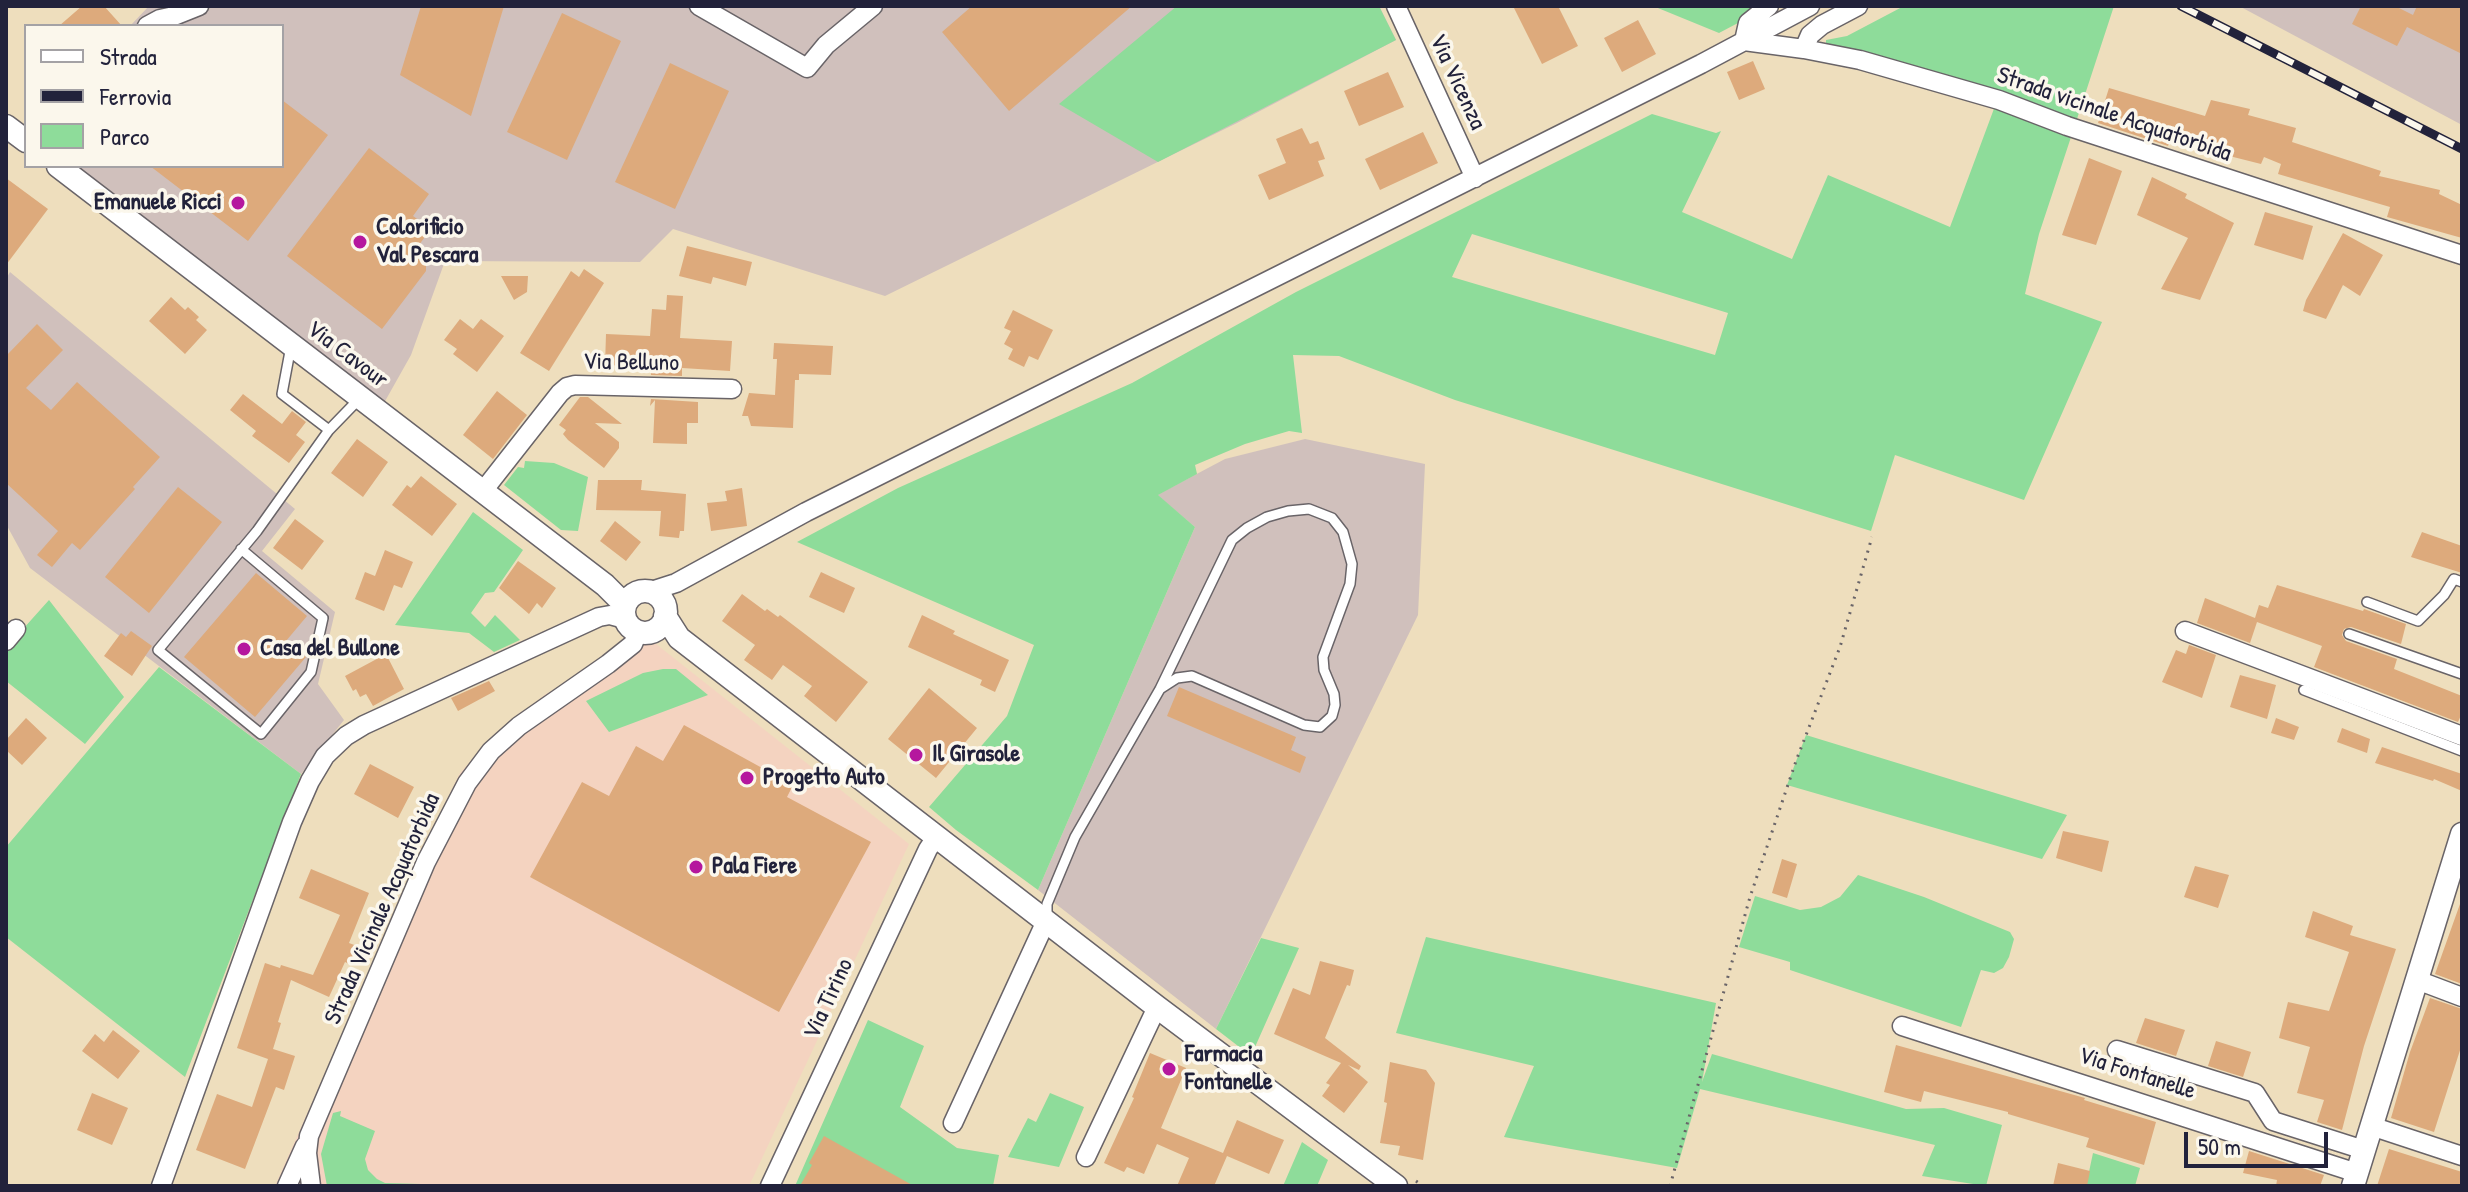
<!DOCTYPE html>
<style>
body{margin:0}
#map{position:relative;width:2468px;height:1192px;overflow:hidden;background:#eedebd;font-family:"Patrick Hand",sans-serif}
canvas{display:block}
.frame{position:absolute;inset:0;border:8px solid #22223b;pointer-events:none}
.legend{position:absolute;left:24px;top:24px;width:260px;height:144px;box-sizing:border-box;background:#fbf7ec;border:2px solid #a4a2a5;margin:0;padding:10px 14px;list-style:none;font-size:24px;color:#22223b}
.legend li{display:flex;align-items:center;gap:16px;height:40px}
.legend b{width:40px;border:2px solid #a4a2a5}
.scale{position:absolute;left:2184px;top:1132px;width:144px;height:36px;box-sizing:border-box;border:4px solid #22223b;border-top:0;padding-left:10px;font-size:24px;line-height:28px;white-space:nowrap;color:#22223b;-webkit-text-stroke:6px #fbf7ec;paint-order:stroke}
</style>
<div id="map">
<canvas width="2468" height="1192"></canvas>
<div class="frame"></div>
<ul class="legend">
<li><b style="height:10px;background:#fff"></b>Strada</li>
<li><b style="height:10px;background:#22223b"></b>Ferrovia</li>
<li><b style="height:22px;background:#8edc9a"></b>Parco</li>
</ul>
<div class="scale">50 m</div>
</div>
<script>
const ctx = document.querySelector('canvas').getContext('2d');
ctx.lineJoin = 'round';
function fillPath(path, color) { ctx.fillStyle = color; ctx.fill(path, 'evenodd'); }
const poly = rows => new Path2D(rows.map(r => 'M' + r).join(''));
function trace(path, color, width, dash) { ctx.strokeStyle = color; ctx.lineWidth = width; ctx.lineCap = dash ? 'butt' : 'round'; ctx.setLineDash(dash || []); ctx.stroke(path); }
function drawText(font, color, halo, rows, align = 'center') {
  ctx.font = font + ' "Patrick Hand",sans-serif'; ctx.lineWidth = 7; ctx.setLineDash([]); ctx.textBaseline = 'middle'; ctx.strokeStyle = halo; ctx.fillStyle = color; for (const [text, x, y, turn = 0] of rows) {
    ctx.save(); ctx.translate(x, y); ctx.rotate((+turn || 0) * Math.PI / 180); ctx.textAlign = isNaN(turn) ? turn : align; if (halo) ctx.strokeText(text, 0, 0); ctx.fillText(text, 0, 0); ctx.restore();
  }
}
const built = poly([
 [651,640,909,844,749,1186,275,1186,442,810,460,773,495,734,546,694]
]);
const industrial = poly([
 [149,6,1379,6,1396,40,1237,123,885,296,673,229,640,262,445,261,411,355,384,403,76,166,282,166,282,26,130,26],
 [2239,6,2462,6,2462,125],
 [10,272,295,509,262,551,335,612,318,684,344,720,301,774,30,568,6,524,6,279],
 [1305,439,1425,464,1418,615,1216,1029,1038,890,1195,527,1157,495,1225,459]
]);
const green = poly([
 [1177,6,1379,6,1396,40,1158,162,1059,104],
 [1653,6,1753,6,1738,23,1719,33],
 [1904,6,2114,6,2075,125,1826,45,1826,40,1847,36],
 [1995,106,2072,134,2039,234,2025,294,2102,322,2024,500,1895,455,1871,531,1455,400,1339,356,1293,355,1302,433,1289,431,1245,444,1195,465,1197,474,1158,495,1195,527,1038,890,956,830,929,807,1007,716,1034,645,797,542,898,488,1132,383,1296,292,1652,114,1716,133,1721,131,1682,212,1792,259,1828,175,1950,227],
 [1472,234,1728,313,1715,355,1452,277],
 [525,461,554,463,588,477,578,531,561,530,504,485,518,467,524,468],
 [473,512,523,550,494,592,485,593,471,613,485,627,495,615,520,640,494,652,469,633,395,625],
 [49,600,124,697,85,744,6,681,6,648],
 [159,667,301,774,185,1077,6,937,6,847],
 [663,669,676,669,708,695,609,732,586,701,643,673],
 [1806,735,2067,815,2042,859,1787,785],
 [1858,875,1924,897,2010,932,2014,939,2009,957,2003,968,1994,973,1981,970,1961,1027,1790,970,1790,962,1739,947,1755,896,1800,910,1821,907,1840,897],
 [1426,937,1716,1003,1702,1082,1712,1054,1906,1109,1944,1108,2002,1125,1986,1186,1922,1176,1935,1145,1700,1089,1677,1168,1504,1137,1534,1066,1396,1033],
 [1261,938,1299,948,1251,1056,1216,1029],
 [868,1020,924,1046,900,1107,957,1148,999,1155,993,1186,795,1186],
 [1050,1093,1084,1107,1059,1167,1008,1157,1028,1118,1036,1122],
 [341,1111,340,1116,375,1131,365,1159,368,1170,377,1179,385,1183,421,1184,421,1186,327,1186,321,1154,333,1113],
 [1302,1142,1328,1160,1317,1186,1283,1186],
 [2093,1153,2140,1168,2135,1186,2086,1186]
]);
const building = poly([
 [82,6,104,6,122,26,59,26],
 [421,6,504,6,471,116,400,75],
 [972,6,1132,6,1009,111,942,32],
 [1513,6,1558,6,1578,46,1542,64],
 [2361,6,2395,6,2413,15,2417,6,2462,6,2462,54,2407,27,2397,46,2352,24],
 [562,13,621,41,567,160,507,132],
 [1638,20,1656,54,1622,72,1604,38],
 [1753,61,1765,89,1739,100,1727,72],
 [670,63,729,91,675,209,615,182],
 [1388,72,1404,107,1359,126,1344,91],
 [2109,88,2205,116,2211,100,2250,109,2248,115,2296,128,2292,142,2381,171,2379,176,2440,190,2439,194,2462,205,2462,238,2387,217,2390,207,2278,174,2281,164,2264,157,2261,164,2170,141,2168,146,2098,123],
 [282,100,328,135,248,241,150,166,282,166],
 [1302,128,1310,144,1318,141,1325,159,1318,161,1324,176,1269,200,1258,175,1286,163,1276,139],
 [1423,132,1438,163,1380,190,1365,159],
 [369,148,429,194,413,216,431,229,412,254,426,265,426,271,382,329,287,256],
 [2089,158,2122,171,2096,245,2062,235],
 [2152,177,2187,194,2185,198,2234,223,2200,300,2161,289,2188,238,2137,215],
 [6,178,48,209,6,265],
 [2265,212,2313,226,2303,260,2254,245],
 [2343,233,2383,255,2360,296,2343,285,2326,319,2303,311,2306,300],
 [687,246,752,262,746,286,713,277,711,284,679,276],
 [584,269,604,283,549,371,520,353,571,271,579,277],
 [501,276,528,276,527,292,514,300],
 [667,295,683,296,680,338,732,341,730,371,682,368,682,376,651,375,651,367,605,365,606,334,650,336,652,309,666,310],
 [171,297,185,310,188,307,199,317,196,320,207,330,185,354,149,321],
 [1013,310,1053,330,1038,360,1029,356,1024,367,1008,359,1013,349,1004,344,1011,331,1004,328],
 [460,319,473,329,481,319,504,336,477,372,453,354,457,349,444,340],
 [37,324,63,350,26,388,51,410,77,382,160,457,133,487,135,489,80,550,72,543,52,567,37,555,58,531,6,483,6,356],
 [774,343,833,346,831,375,799,374,799,380,795,380,793,428,751,426,748,416,742,416,749,393,775,395,777,359,773,359],
 [497,391,527,415,493,459,463,435],
 [243,394,282,424,292,411,306,422,296,435,305,442,289,463,252,436,256,431,230,410],
 [580,397,588,397,622,424,595,423,619,442,619,448,604,468,568,440,563,434,566,430,559,425],
 [651,399,698,402,698,423,687,423,687,444,653,443,655,400,650,406],
 [357,439,388,462,363,497,331,473],
 [421,476,457,504,432,536,392,505,407,485,411,488],
 [598,480,642,480,641,490,686,494,684,531,680,531,679,538,659,536,661,511,596,510],
 [178,487,222,522,149,613,105,577],
 [742,488,747,526,711,531,707,503,727,501,725,491],
 [295,519,324,541,302,570,273,548],
 [615,521,641,542,626,561,600,541],
 [2422,532,2462,546,2462,573,2411,557],
 [385,550,413,562,402,588,394,585,384,611,355,599,365,572,375,576],
 [518,561,556,588,542,608,537,603,529,614,499,588],
 [821,572,855,588,844,613,809,597],
 [256,573,307,616,286,641,306,657,255,717,184,657],
 [2277,585,2363,611,2364,609,2406,624,2401,644,2351,627,2344,629,2342,635,2346,641,2397,659,2394,669,2462,696,2462,713,2458,722,2314,667,2322,646,2257,622,2250,643,2197,623,2205,598,2255,618,2259,605,2268,608],
 [742,594,765,611,767,609,778,617,780,615,868,682,836,722,804,696,812,686,783,665,772,680,744,660,755,645,722,621],
 [922,615,955,631,953,634,1009,660,995,692,980,685,982,680,908,647],
 [131,631,152,646,132,676,104,656,121,633,126,637],
 [2189,645,2216,655,2202,698,2162,682,2176,650,2186,654],
 [386,654,404,689,373,706,366,694,360,697,356,689,353,691,345,676],
 [2240,675,2276,685,2267,719,2230,707],
 [489,681,495,691,458,711,451,698],
 [1179,687,1296,737,1291,750,1306,757,1300,773,1167,716],
 [929,688,977,728,936,778,888,739],
 [26,718,47,738,22,765,6,750,6,740],
 [2276,718,2299,727,2294,740,2271,733],
 [684,725,793,785,787,797,871,842,779,1012,530,877,582,782,609,796,636,746,663,761],
 [2342,728,2370,739,2367,753,2337,742],
 [2382,747,2462,774,2462,791,2434,779,2433,781,2375,763],
 [370,764,414,787,398,818,354,794],
 [2063,831,2109,841,2102,872,2056,858],
 [1782,859,1797,864,1787,898,1772,893],
 [2195,866,2229,875,2218,908,2184,897],
 [311,869,369,893,349,943,357,946,349,964,345,962,329,997,291,980,278,1022,281,1023,273,1049,295,1056,284,1090,276,1087,245,1169,196,1150,217,1094,252,1107,268,1059,237,1048,265,963,280,968,281,965,313,975,340,915,299,898],
 [2460,904,2462,904,2462,984,2435,974],
 [2313,911,2353,926,2350,935,2396,949,2364,1046,2342,1130,2317,1122,2324,1100,2297,1093,2310,1047,2279,1038,2288,1002,2329,1011,2349,952,2305,937],
 [1320,961,1354,970,1350,986,1347,985,1325,1038,1361,1066,1359,1070,1348,1065,1368,1082,1344,1113,1322,1096,1330,1085,1326,1083,1341,1063,1274,1034,1293,988,1310,995],
 [2430,998,2462,1009,2462,1044,2434,1132,2391,1118,2410,1052],
 [2145,1018,2185,1030,2176,1056,2136,1043],
 [113,1030,140,1051,118,1079,82,1051,95,1034,104,1042],
 [2216,1041,2251,1052,2243,1077,2208,1066],
 [1896,1045,2085,1098,2084,1100,2156,1122,2144,1165,2086,1147,2089,1138,2008,1114,2008,1112,1924,1091,1921,1102,1884,1092],
 [1150,1053,1186,1068,1161,1128,1223,1153,1237,1120,1274,1136,1284,1140,1269,1174,1227,1156,1214,1186,1177,1186,1189,1158,1157,1144,1144,1174,1127,1167,1124,1172,1104,1163,1134,1098,1132,1097],
 [1390,1062,1426,1070,1435,1083,1423,1160,1398,1155,1400,1146,1380,1143,1387,1103,1384,1102],
 [92,1093,128,1108,112,1145,77,1130],
 [824,1136,914,1186,801,1184,812,1165,809,1163],
 [2389,1149,2462,1172,2462,1186,2377,1186],
 [2249,1151,2324,1175,2320,1186,2276,1186,2277,1180,2243,1173],
 [2058,1163,2090,1171,2087,1186,2053,1186]
]);
const path = poly([
 [1416,1181,1423,1186],
 [1670,1186,1750,897,1796,761,1840,647,1872,537]
]);
const service = poly([
 [291,346,282,394,329,430],
 [241,549,323,618,311,672,261,734,158,650,257,531,329,430,360,398],
 [2367,602,2418,621,2444,595,2454,579,2462,582],
 [2349,634,2462,674],
 [2304,690,2462,751],
 [1047,918,1047,904,1075,837,1160,689,1232,540,1247,528,1267,517,1288,511,1309,509,1332,518,1343,532,1352,564,1350,584,1323,657,1324,670,1334,694,1335,705,1332,716,1320,727,1304,725,1192,676,1177,678,1160,689]
]);
const minor = poly([
 [699,6,807,68,826,45,873,6],
 [1396,6,1475,178],
 [147,26,160,19,174,16,199,6],
 [1744,41,1804,49,1860,60,1999,100,2067,126,2462,255],
 [1744,41,1748,23,1769,6],
 [1804,49,1810,35,1822,25,1858,6],
 [483,491,560,393,567,387,575,385,732,389],
 [648,592,676,583,806,512,1701,64,1810,6],
 [2185,631,2462,736],
 [6,641,16,629],
 [2417,980,2462,997],
 [1902,1026,2357,1173],
 [2117,1050,2255,1093,2273,1121,2364,1150],
 [953,1123,1046,921],
 [2371,1126,2462,1156],
 [1086,1157,1157,1007],
 [161,1186,292,822,310,781,325,756,346,736,364,725,599,617,610,615,625,619],
 [287,1186,305,1146],
 [311,1186,307,1153,309,1136,426,862,467,783,491,751,519,726,608,664,633,644,638,632],
 [770,1186,928,849,937,836]
]);
const tertiary = poly([
 [6,126,26,141],
 [58,166,605,585,625,605],
 '624 612a21 21 0 1 1 42 0a21 21 0 1 1-42 0Z',
 [665,616,679,638,1157,1007,1396,1186],
 [2353,1186,2462,834]
]);
const rail = poly([
 [2181,6,2462,149]
]);
const markers = [
 [238,203,8,"#b5179e"],
 [360,242,8,"#b5179e"],
 [244,649,8,"#b5179e"],
 [916,755,8,"#b5179e"],
 [747,778,8,"#b5179e"],
 [696,867,8,"#b5179e"],
 [1169,1069,8,"#b5179e"]
];
const streetNames = [
 ["Via Vicenza",1457,82,65],
 ["Strada vicinale Acquatorbida",2114,115,19],
 ["Via Cavour",347,355,37],
 ["Via Belluno",631,363,1],
 ["Strada Vicinale Acquatorbida",383,909,-66],
 ["Via Tirino",829,999,-65],
 ["Via Fontanelle",2137,1074,18]
];
const poiNames = [
 ["Emanuele Ricci",222,203,"right"],
 ["Colorificio",376,228],
 ["Val Pescara",376,256],
 ["Casa del Bullone",260,649],
 ["Il Girasole",932,755],
 ["Progetto Auto",763,778],
 ["Pala Fiere",712,867],
 ["Farmacia",1185,1055],
 ["Fontanelle",1185,1083]
];
fillPath(built, '#f4d3c0');
fillPath(industrial, '#d0c0bc');
fillPath(green, '#8edc9a');
fillPath(building, '#ddaa7c');
trace(service, '#696468', 12);
trace(minor, '#696468', 21);
trace(tertiary, '#696468', 25);
trace(path, '#696468', 3, [2, 6]);
trace(service, '#fff', 9);
trace(minor, '#fff', 18);
trace(tertiary, '#fff', 22);
trace(rail, '#22223b', 9);
trace(rail, '#fbf7ec', 6, [18]);
for (const [x, y, r, color] of markers) { const dot = new Path2D(); dot.arc(x, y, r, 0, 2 * Math.PI); ctx.fillStyle = color; ctx.fill(dot); trace(dot, '#fbf7ec', 3); }
drawText('24px', '#22223b', '#fbf7ec', streetNames);
drawText('bold 24px', '#22223b', '#fbf7ec', poiNames, 'left');
</script>
